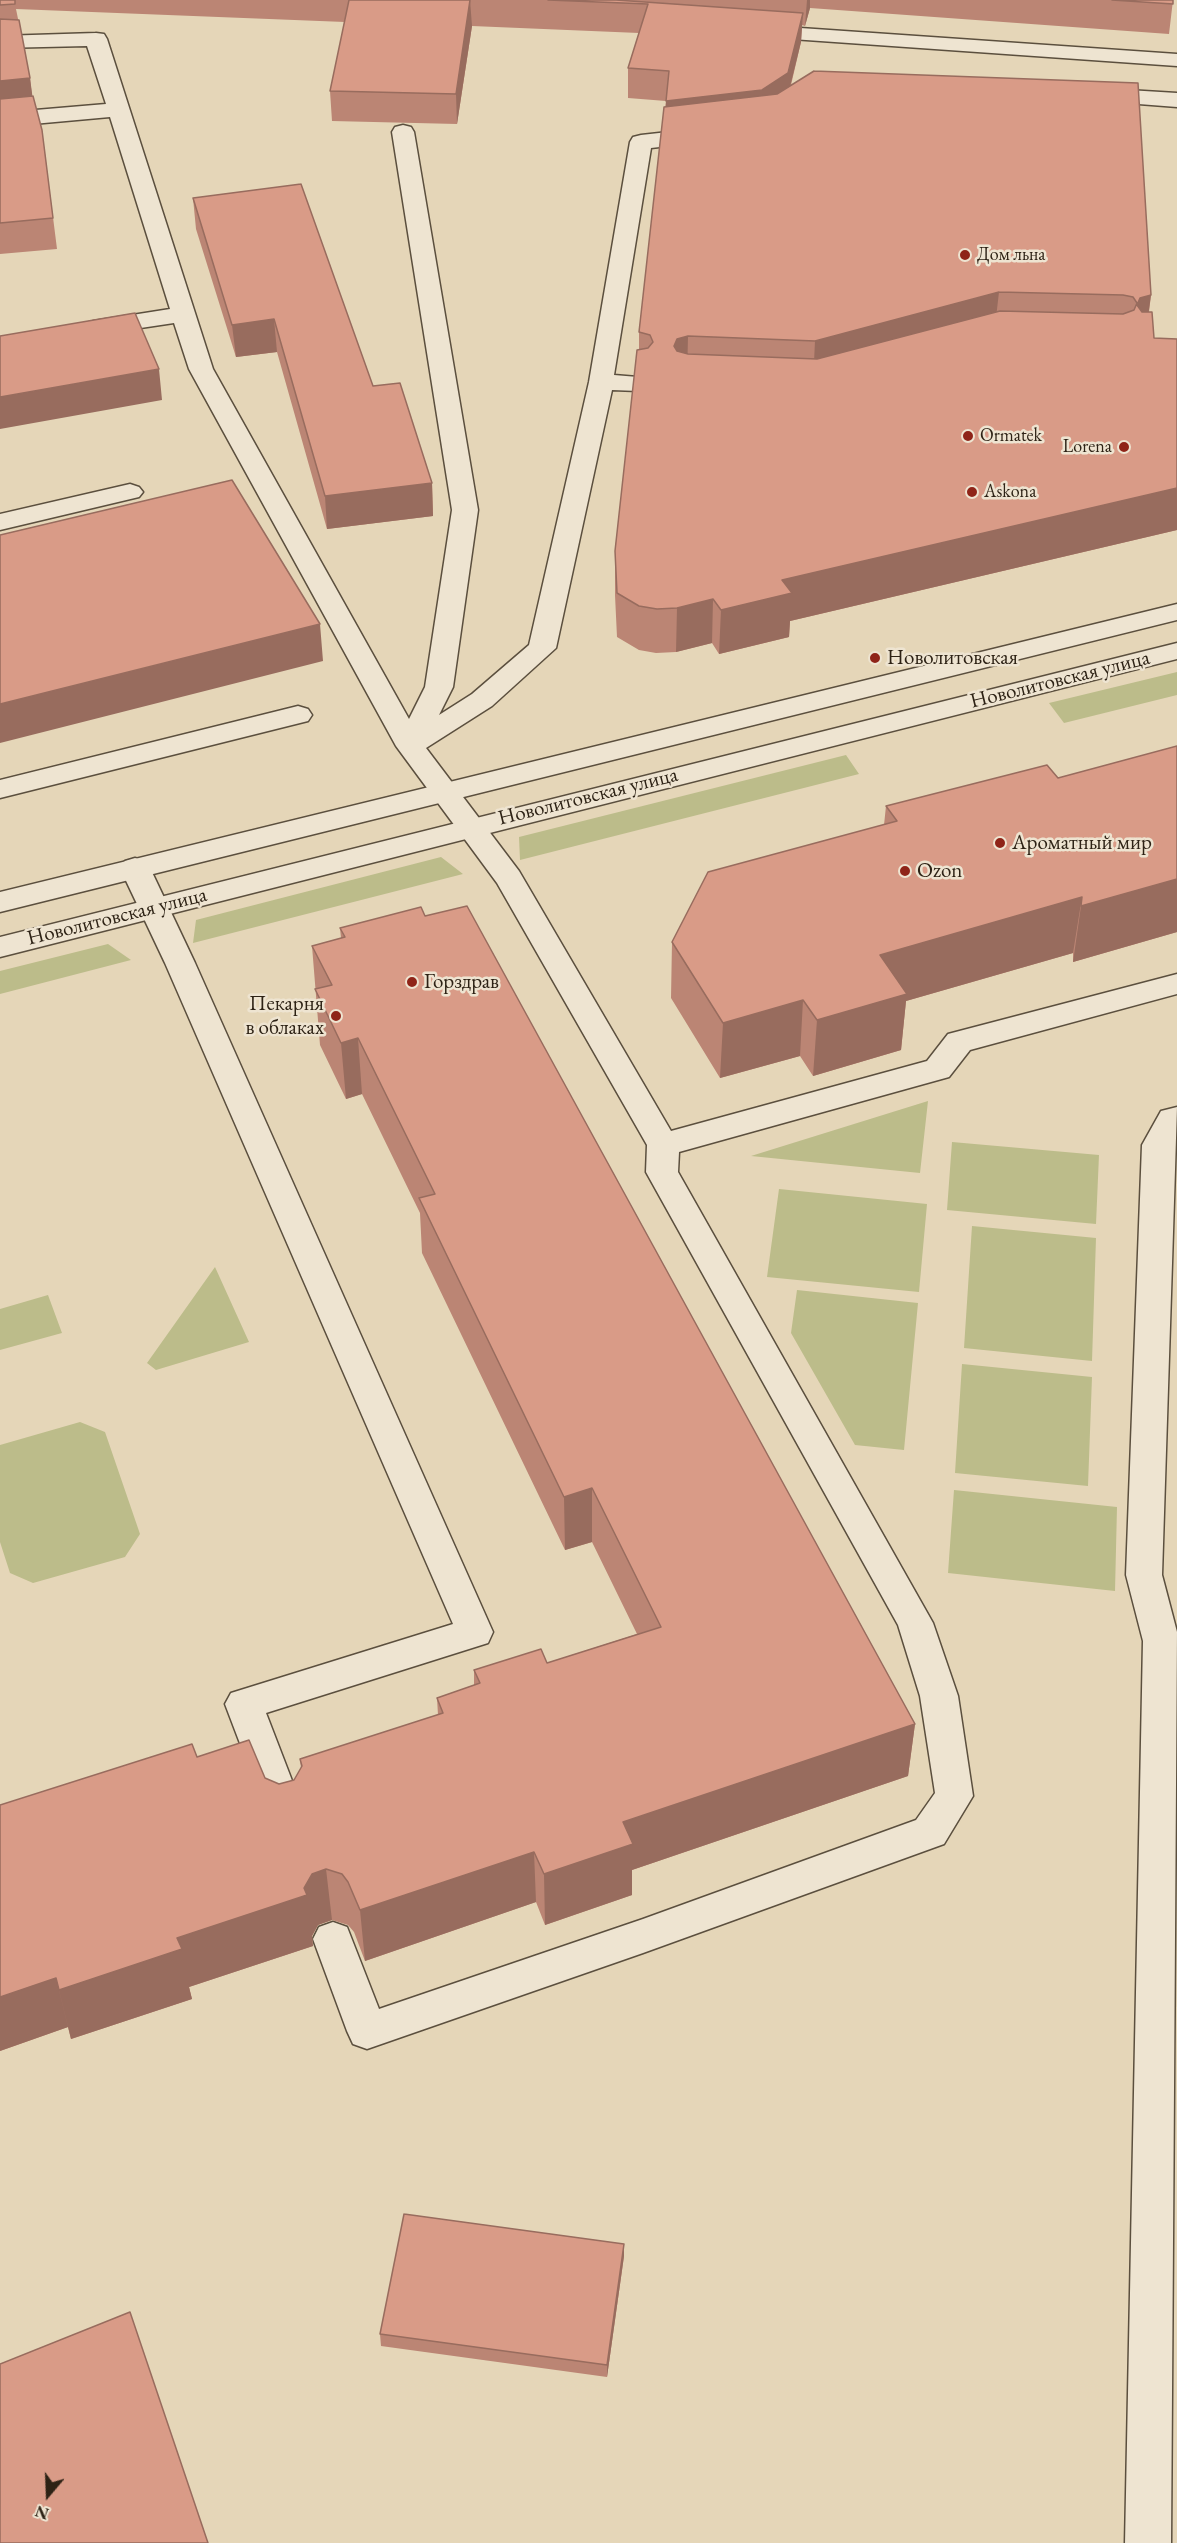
<!DOCTYPE html>
<meta charset="utf-8">
<style>
body{margin:0}
#map{position:relative;width:1177px;height:2543px;overflow:hidden;background:#e5d6b8;font-family:"EB Garamond",serif}
canvas{display:block}
.north{position:absolute;left:18px;top:2465px;width:60px;height:60px;-webkit-text-stroke:4px #eee4d1;paint-order:stroke;rotate:199deg;font-size:16px;font-weight:700;line-height:24px;text-align:center;color:#2d2215}
.north::after{content:'';display:block;margin:auto;width:21px;height:27px;background:#2d2215;clip-path:polygon(50% 0,100% 100%,50% 72%,0 100%)}
</style>
<div id="map">
<canvas width="1177" height="2543"></canvas>
<div class="north">N</div>
</div>
<script>
const ctx = document.querySelector('canvas').getContext('2d');
ctx.lineJoin = 'round';
function fillPath(path, color) { ctx.fillStyle = color; ctx.fill(path, 'evenodd'); }
const poly = rows => new Path2D(rows.map(r => 'M' + r).join(''));
function trace(path, color, width, dash) { ctx.strokeStyle = color; ctx.lineWidth = width; ctx.lineCap = dash ? 'butt' : 'round'; ctx.setLineDash(dash || []); ctx.stroke(path); }
function drawText(font, color, halo, rows, align = 'center') {
  ctx.font = font + ' "EB Garamond",serif'; ctx.lineWidth = 5; ctx.setLineDash([]); ctx.textBaseline = 'middle'; ctx.strokeStyle = halo; ctx.fillStyle = color; for (const [text, x, y, turn = 0] of rows) {
    ctx.save(); ctx.translate(x, y); ctx.rotate((+turn || 0) * Math.PI / 180); ctx.textAlign = isNaN(turn) ? turn : align; if (halo) ctx.strokeText(text, 0, 0); ctx.fillText(text, 0, 0); ctx.restore();
  }
}
const green = poly([
 [1177,672,1177,695,1064,723,1049,703],
 [846,755,859,774,520,860,519,837],
 [441,857,463,874,193,943,196,920],
 [108,944,131,960,0,994,0,971],
 [928,1101,920,1173,751,1156],
 [952,1142,1099,1155,1096,1224,947,1210],
 [779,1189,927,1204,919,1292,767,1277],
 [972,1226,1096,1238,1092,1361,964,1348],
 [215,1267,249,1342,156,1370,147,1363],
 [797,1290,918,1303,904,1450,855,1445,791,1333],
 [48,1295,62,1333,0,1350,0,1309],
 [962,1364,1092,1377,1088,1486,955,1473],
 [80,1422,105,1432,140,1534,125,1557,33,1583,10,1573,0,1542,0,1445],
 [954,1490,1117,1507,1115,1591,948,1573]
]);
const lane = poly([
 [757,25,1177,54,1177,66,749,36,746,31,749,26,757,25],
 [96,33,104,34,107,39,213,369,409,719,425,687,452,510,392,132,395,127,403,125,411,127,414,132,478,510,453,687,439,715,472,694,529,645,589,382,630,142,633,137,641,135,704,128,712,130,715,135,712,140,704,142,651,148,614,375,638,377,647,379,650,384,647,389,638,391,612,390,556,648,492,706,426,748,519,871,671,1131,927,1061,948,1034,1177,974,1177,994,970,1050,949,1077,679,1152,678,1172,933,1623,958,1696,973,1796,944,1844,643,1953,367,2049,353,2044,347,2031,313,1939,319,1927,333,1922,347,1927,379,2009,643,1919,916,1820,935,1793,920,1696,898,1625,646,1172,647,1145,497,883,396,746,189,369,174,323,94,335,86,333,82,328,86,323,94,321,170,309,110,117,0,127,0,113,106,104,87,46,0,48,0,36,96,33],
 [1095,88,1177,93,1177,107,1087,100,1084,95,1087,90,1095,88],
 [130,484,139,487,143,492,139,497,0,530,0,514,130,484],
 [298,706,308,709,312,715,308,721,0,798,0,780,298,706],
 [135,858,145,861,150,868,195,963,493,1632,488,1643,266,1713,306,1817,300,1829,287,1833,274,1829,268,1817,225,1704,231,1693,453,1624,165,963,120,868,125,861,135,858],
 [1177,1107,1162,1575,1177,1632,1171,2543,1125,2543,1143,1641,1126,1575,1142,1145,1161,1111,1177,1107]
]);
const street = poly([
 [1177,604,1177,620,0,912,0,892,1177,604],
 [1177,643,1177,659,0,957,0,937,1177,643]
]);
const wall = poly([
 [0,0,1177,0,1173,0,1169,34,810,8,805,26,802,25,801,42,791,85,1151,295,1149,312,1154,338,1177,339,1177,530,790,621,789,637,719,654,712,643,676,652,656,653,639,650,617,637,615,595,615,551,639,350,639,332,666,101,628,98,628,68,639,33,472,26,457,124,332,121,330,91,345,22,16,9,30,78,32,96,42,130,57,249,0,254],
 [193,198,373,386,432,483,433,516,327,529,277,352,236,357,196,229],
 [1177,746,1177,932,1073,962,1073,953,906,1001,901,1050,813,1076,800,1056,720,1078,671,998,672,942,884,825,886,806,1058,778],
 [425,916,915,1724,908,1776,632,1870,632,1895,545,1925,536,1902,365,1961,354,1932,348,1925,332,1920,318,1925,312,1936,313,1946,189,1987,192,1999,71,2039,68,2027,0,2051,0,1805,197,1757,279,1784,294,1780,301,1768,300,1759,438,1715,437,1698,474,1685,474,1670,547,1663,637,1634,592,1542,565,1550,422,1253,420,1213,362,1094,346,1099,320,1045,312,946,341,938,340,928],
 [624,2256,607,2377,381,2346,380,2334]
]);
const shadedWall = poly([
 [470,0,472,26,457,124,456,94],
 [807,0,810,0,810,8,805,26],
 [803,13,801,42,786,103,665,131,666,101],
 [30,78,34,108,0,111,0,81],
 [999,292,994,335,813,384,815,341],
 [1151,295,1145,338,1137,305,1140,298],
 [274,319,277,352,236,357,232,325],
 [688,336,687,379,674,346,677,339],
 [159,369,162,400,0,429,0,397],
 [432,483,433,516,327,529,325,496],
 [1177,488,1177,530,790,621,789,637,719,654,721,610,782,580],
 [713,599,712,643,676,652,677,608],
 [320,624,323,661,0,743,0,704],
 [1177,879,1177,932,1073,962,1081,906],
 [1082,897,1073,953,906,1001,901,1050,813,1076,817,1020,880,955],
 [803,1000,800,1056,720,1078,723,1023],
 [358,1038,362,1094,346,1099,341,1043],
 [592,1488,592,1542,565,1550,564,1497],
 [915,1724,908,1776,632,1870,632,1895,545,1925,544,1874,623,1822],
 [534,1852,536,1902,365,1961,360,1910],
 [326,1869,332,1920,318,1925,312,1936,313,1946,189,1987,192,1999,71,2039,59,1990,177,1938,312,1874],
 [56,1978,68,2027,0,2051,0,1997],
 [624,2244,624,2256,607,2377,607,2365]
]);
const building = poly([
 [0,0,15,0,15,4,0,5,0,0],
 [349,0,470,0,456,94,330,91,349,0],
 [548,0,616,0,803,13,788,73,762,90,666,101,669,71,628,68,648,4,548,0],
 [1112,0,1173,0,1173,4,1112,0],
 [0,19,19,20,30,78,0,81,0,19],
 [814,71,1138,83,1151,295,1140,298,1137,305,1142,312,1152,312,1154,338,1177,339,1177,488,782,580,792,593,721,610,713,599,677,608,657,609,639,606,617,593,615,551,637,350,648,348,653,342,650,335,639,332,664,107,777,94,814,71],
 [999,292,1123,295,1133,297,1137,303,1134,310,1123,314,1000,311,817,359,688,354,677,351,674,346,677,339,688,336,815,341,999,292],
 [33,96,42,130,53,218,0,223,0,99,33,96],
 [301,184,373,386,400,383,432,483,325,496,274,319,232,325,193,198,301,184],
 [135,313,159,369,0,397,0,336,135,313],
 [232,480,320,624,0,704,0,535,232,480],
 [1177,746,1177,879,1081,906,1082,897,880,955,907,994,817,1020,803,1000,723,1023,672,942,708,872,897,821,886,806,1047,765,1058,778,1177,746],
 [467,906,915,1724,623,1822,633,1844,544,1874,534,1852,360,1910,348,1882,342,1874,326,1869,312,1874,304,1888,307,1895,177,1938,182,1949,59,1990,56,1978,0,1997,0,1805,192,1744,197,1757,249,1740,265,1778,279,1784,294,1780,302,1766,300,1759,443,1713,437,1698,480,1683,474,1670,541,1649,547,1663,661,1627,592,1488,564,1497,419,1198,435,1194,358,1038,341,1043,315,989,332,985,312,946,345,937,340,928,421,907,425,916,467,906],
 [404,2214,624,2244,607,2365,380,2334,404,2214],
 [130,2312,208,2543,0,2543,0,2364,130,2312]
]);
const markers = [
 [965,255,6,"#8f2418"],
 [968,436,6,"#8f2418"],
 [1124,447,6,"#8f2418"],
 [972,492,6,"#8f2418"],
 [875,658,6,"#8f2418"],
 [1000,843,6,"#8f2418"],
 [905,871,6,"#8f2418"],
 [412,982,6,"#8f2418"],
 [336,1016,6,"#8f2418"]
];
const farPoinames = [
 ["Дом льна",977,255],
 ["Ormatek",980,436],
 ["Lorena",1112,447,"right"],
 ["Askona",984,492]
];
const poiNames = [
 ["Новолитовская",887,658],
 ["Ароматный мир",1012,843],
 ["Ozon",917,871],
 ["Горздрав",424,982],
 ["Пекарня",324,1004,"right"],
 ["в облаках",324,1028,"right"]
];
const streetNames = [
 ["Новолитовская улица",1060,680,-14],
 ["Новолитовская улица",588,797,-14],
 ["Новолитовская улица",117,917,-14]
];
fillPath(green, '#bcbc8a');
trace(lane, '#5b4f3e', 3);
trace(street, '#5b4f3e', 3);
fillPath(lane, '#eee4d1');
fillPath(street, '#eee4d1');
fillPath(wall, '#bb8574');
fillPath(shadedWall, '#986c5e');
fillPath(building, '#d99b87');
trace(building, '#986c5e', 1.5);
for (const [x, y, r, color] of markers) { const dot = new Path2D(); dot.arc(x, y, r, 0, 2 * Math.PI); ctx.fillStyle = color; ctx.fill(dot); trace(dot, '#eee4d1', 2); }
drawText('18px', '#2d2215', '#eee4d1', farPoinames, 'left');
drawText('21px', '#2d2215', '#eee4d1', poiNames, 'left');
drawText('21px', '#2d2215', '#eee4d1', streetNames);
</script>
